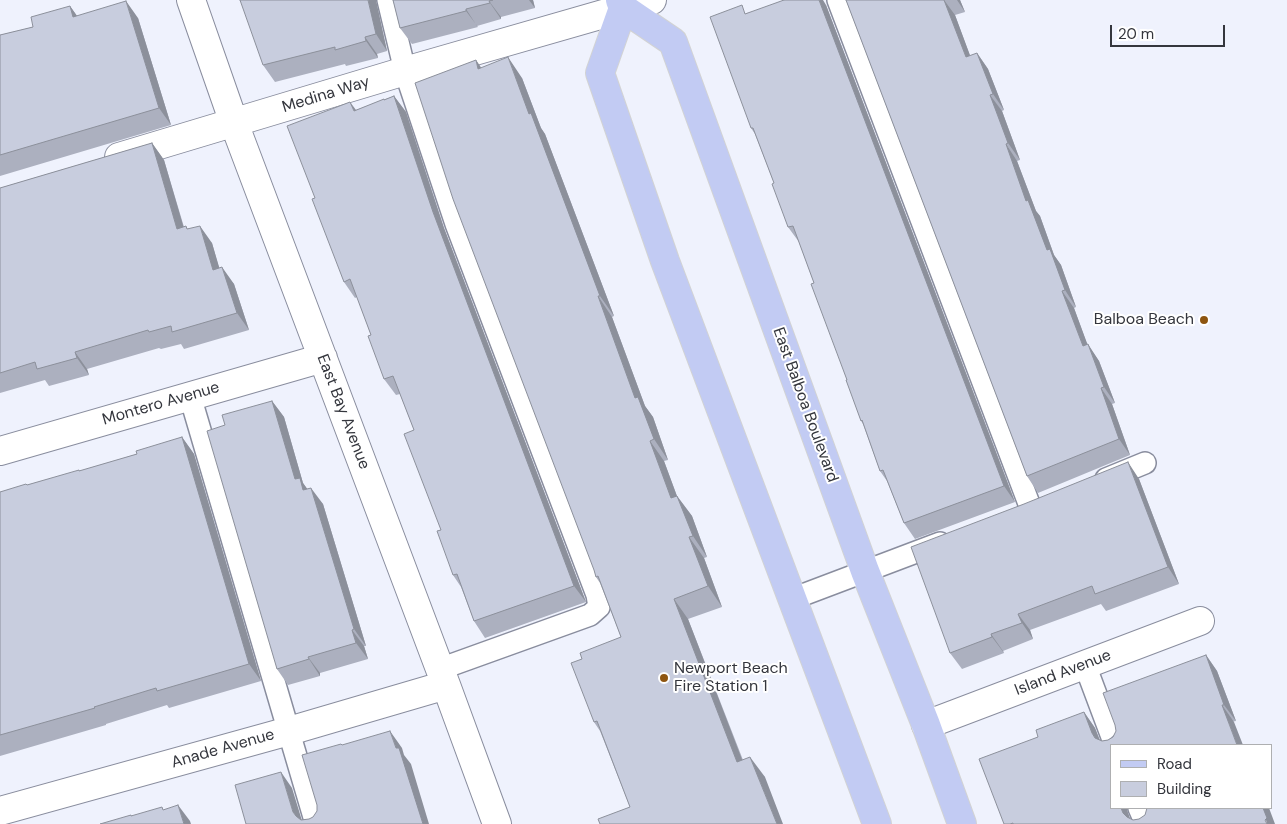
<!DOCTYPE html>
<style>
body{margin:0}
#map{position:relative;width:1287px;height:824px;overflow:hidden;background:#eff2fd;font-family:"DM Sans",sans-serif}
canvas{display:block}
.legend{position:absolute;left:1110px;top:744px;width:162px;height:65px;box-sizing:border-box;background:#fff;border:1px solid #aeafb1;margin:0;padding:6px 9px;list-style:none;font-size:15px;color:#34363d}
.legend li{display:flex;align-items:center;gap:10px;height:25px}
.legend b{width:25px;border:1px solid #aeafb1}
.scale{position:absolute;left:1110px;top:25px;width:115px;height:22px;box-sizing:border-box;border:2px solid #34363d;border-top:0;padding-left:6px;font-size:15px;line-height:18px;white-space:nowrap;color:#34363d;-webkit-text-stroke:4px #fff;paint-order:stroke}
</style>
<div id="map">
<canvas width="1287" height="824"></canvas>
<ul class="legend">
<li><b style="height:6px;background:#c2cbf3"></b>Road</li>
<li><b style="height:14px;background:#c8cdde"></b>Building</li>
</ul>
<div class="scale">20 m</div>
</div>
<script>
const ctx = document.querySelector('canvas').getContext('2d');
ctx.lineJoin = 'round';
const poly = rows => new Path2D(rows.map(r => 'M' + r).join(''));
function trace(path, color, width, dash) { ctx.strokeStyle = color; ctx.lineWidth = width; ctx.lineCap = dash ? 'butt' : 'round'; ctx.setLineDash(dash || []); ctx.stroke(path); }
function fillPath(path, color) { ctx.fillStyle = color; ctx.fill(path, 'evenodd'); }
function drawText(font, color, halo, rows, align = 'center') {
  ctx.font = font + ' "DM Sans",sans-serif'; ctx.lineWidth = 4; ctx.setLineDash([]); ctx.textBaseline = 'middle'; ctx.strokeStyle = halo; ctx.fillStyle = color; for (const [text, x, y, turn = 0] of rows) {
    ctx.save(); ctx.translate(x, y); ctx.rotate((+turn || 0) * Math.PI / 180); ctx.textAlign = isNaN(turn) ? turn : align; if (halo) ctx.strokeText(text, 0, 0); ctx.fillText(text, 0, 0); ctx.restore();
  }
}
const lane = poly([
 [388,0,405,71,456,224,597,595,599,607,590,615,440,669],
 [838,0,1031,509],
 [190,396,316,824],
 [1106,479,1145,463],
 [792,599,940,543],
 [1085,665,1115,745],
 [1139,808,1146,824]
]);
const street = poly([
 [191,0,234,123,446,685,497,824],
 [119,157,405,71,652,0],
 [0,451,323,358],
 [926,725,1200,621],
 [0,811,289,731,446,685]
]);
const primary = poly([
 [620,0,623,8,600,73,665,261,877,824],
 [623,8,673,42,865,571,926,725,962,824]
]);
const wall = poly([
 [393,0,533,0,535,8,501,17,501,19,477,26,478,27,412,44,400,28],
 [846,0,960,0,965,12,955,15,970,56,977,53,988,69,1004,110,1002,111,1020,160,1017,161,1036,211,1040,216,1054,255,1061,265,1076,307,1074,308,1087,344,1099,361,1115,403,1112,404,1130,455,1038,493,1027,476],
 [376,2,387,51,377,54,378,58,346,66,345,64,275,82,263,65],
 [826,5,1015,502,915,539,904,523,887,481,880,471,863,424,861,421,814,283,799,242,788,227,774,183,755,134,751,128,747,13],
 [70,6,77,16,138,18,171,125,0,176,0,35,33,27],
 [476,60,481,68,522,78,541,128,545,134,614,316,612,317,645,406,653,417,668,460,664,461,677,496,692,516,707,557,704,558,722,607,688,619,743,760,765,777,630,807,600,731,594,722,582,659,621,637,600,583,596,577],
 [394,96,406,112,444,228,586,602,485,638,474,621,461,587,453,575,414,430,400,394,396,395,384,379,371,335,357,297,355,298,344,282,315,198,356,110],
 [152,143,164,160,184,227,212,243,219,268,234,284,249,330,184,349,181,344,161,349,159,348,87,369,89,375,49,386,45,380,0,393,0,188],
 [272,401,284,417,303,483,307,489,323,504,366,646,364,646,368,659,320,673,320,676,288,685,277,669,225,425],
 [182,437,194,454,261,681,169,708,167,705,106,724,106,725,0,756,0,492,80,471,137,454],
 [1139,479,1179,584,1106,611,1101,604,1030,630,1033,639,1003,651,1004,653,962,669,950,653],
 [1206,655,1217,671,1236,721,1111,745,1111,808,1128,813,1130,819,1133,820,1275,824,1004,824,1038,737,1084,712,1095,728,1100,740,1102,741,1108,740]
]);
const shadedWall = poly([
 [368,0,376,0,387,51,376,34],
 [529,0,533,0,535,8],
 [819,0,823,0,826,5,1015,502,1004,486],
 [944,0,955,15,977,74,966,57],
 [957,0,960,0,965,12],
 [126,1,138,18,171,125,159,108],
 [489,1,501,17,501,19,490,3],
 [70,6,82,23,73,17],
 [466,9,477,26,478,27,466,11],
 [365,37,377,54,378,58,366,41],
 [977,53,988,69,1004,110,993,94],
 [508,57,522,78,541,128,545,134,614,316,600,296,529,114],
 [476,60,490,81,478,69],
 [990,95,1002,111,1020,160,1008,143],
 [394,96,406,112,444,228,586,602,574,586,433,212],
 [350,102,362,118,354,111],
 [152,143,164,160,189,246,177,229],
 [1006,144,1017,161,1036,211,1040,216,1054,255,1061,265,1076,307,1065,290,1047,250,1026,201],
 [200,226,212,243,225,287,213,270],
 [222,267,234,284,249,330,237,313],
 [1062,291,1074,308,1094,362,1083,346],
 [598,296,612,317,645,406,653,417,668,460,654,439,635,398],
 [1088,344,1099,361,1115,403,1104,387],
 [75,352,87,369,89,375,77,358],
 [1101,388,1112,404,1130,455,1119,439],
 [272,401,284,417,303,483,311,494,315,506,295,479],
 [182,437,194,454,261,681,249,664],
 [650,441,664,461,685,518,671,498],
 [1128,462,1139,479,1179,584,1168,567],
 [311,488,323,504,366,646,354,629],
 [677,496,692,516,707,557,693,536],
 [689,537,704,558,722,607,708,586],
 [674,599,688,619,751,783,737,762],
 [1018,614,1030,630,1033,639,1022,623],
 [352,630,364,646,368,659,356,643],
 [991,634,1003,651,1004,653,992,637],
 [1206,655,1217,671,1236,721,1224,705],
 [308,657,320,673,320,676,309,659],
 [1222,705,1234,722,1243,745,1237,745],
 [1084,712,1095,728,1103,749,1092,733],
 [390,731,402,748,404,755,411,764,429,824,423,824],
 [750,757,765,777,783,824,777,824],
 [281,772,292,788,303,824,301,824,293,812],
 [178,805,190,821,191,824,184,824],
 [1121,808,1127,808,1128,813,1132,824,1123,813],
 [1263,808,1269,808,1275,824,1267,824]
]);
const building = poly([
 [240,0,368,0,376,34,365,37,366,41,335,50,335,47,263,65,240,0],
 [393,0,493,0,489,1,490,3,466,9,466,11,400,28,393,0],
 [784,0,819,0,1004,486,904,523,883,470,880,471,862,420,861,421,846,380,847,380,811,284,814,283,793,226,788,227,772,184,774,183,753,128,751,128,710,17,742,5,745,14,784,0],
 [846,0,944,0,966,57,977,53,993,94,990,95,1008,143,1006,144,1026,201,1028,200,1047,250,1050,249,1065,290,1062,291,1083,346,1088,344,1104,387,1101,388,1119,439,1027,476,846,0],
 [126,1,159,108,0,155,0,35,33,27,31,17,70,6,73,17,126,1],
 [508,57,529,114,531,113,600,296,598,296,635,398,638,397,654,439,650,441,671,498,677,496,693,536,689,537,708,586,674,599,737,762,750,757,777,824,600,824,598,819,630,807,597,721,594,722,571,663,582,659,580,653,621,637,598,576,596,577,594,570,453,199,415,83,476,60,478,69,508,57],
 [394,96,433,212,574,586,474,621,457,574,453,575,437,531,441,530,404,434,414,430,393,376,384,379,368,336,371,335,350,279,344,282,312,199,315,198,287,126,350,102,354,111,384,99,384,100,394,96],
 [152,143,177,229,186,226,187,229,200,226,213,270,222,267,237,313,172,332,171,326,149,332,148,330,75,352,77,358,37,369,35,362,0,373,0,188,152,143],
 [272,401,295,479,300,478,303,490,311,488,354,629,352,630,356,643,308,657,309,659,277,669,207,431,225,425,222,415,272,401],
 [182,437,249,664,157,691,156,688,94,707,95,708,0,735,0,492,26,484,27,485,79,470,79,471,137,454,136,451,182,437],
 [1128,462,1168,567,1095,594,1092,586,1018,614,1022,623,991,634,992,637,950,653,911,547,1024,504,1128,462],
 [1206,655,1224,705,1222,705,1237,745,1111,745,1111,808,1121,808,1123,813,1127,817,1133,820,1139,819,1145,815,1147,808,1263,808,1267,818,1265,820,1267,824,1013,824,1013,823,1010,824,1004,824,979,759,1038,737,1036,730,1084,712,1092,733,1095,738,1102,741,1108,740,1113,737,1116,731,1115,725,1103,693,1206,655],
 [390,731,396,748,399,748,423,824,246,824,235,785,281,772,293,812,296,816,301,820,309,819,313,817,317,811,317,805,302,755,341,744,342,745,390,731],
 [178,805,184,824,100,824,131,815,131,816,162,807,163,810,178,805]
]);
const markers = [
 [1204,320,5,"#8e5510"],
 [664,678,5,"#8e5510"]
];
const streetNames = [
 ["Medina Way",326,95,-17],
 ["Montero Avenue",161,404,-16],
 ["East Balboa Boulevard",805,405,70],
 ["East Bay Avenue",343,412,69],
 ["Island Avenue",1063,673,-21],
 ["Anade Avenue",223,749,-16]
];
const poiNames = [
 ["Balboa Beach",1194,320],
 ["Newport Beach",674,669,"left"],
 ["Fire Station 1",674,687,"left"]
];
trace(lane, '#898d9e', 24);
trace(street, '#898d9e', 30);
trace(primary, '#d2d3d4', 30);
trace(lane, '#fff', 21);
trace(street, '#fff', 28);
trace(primary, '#c2cbf3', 28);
fillPath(wall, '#acb0bf');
fillPath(shadedWall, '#8c909b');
fillPath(building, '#c8cdde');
trace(building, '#8c909b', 1);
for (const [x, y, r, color] of markers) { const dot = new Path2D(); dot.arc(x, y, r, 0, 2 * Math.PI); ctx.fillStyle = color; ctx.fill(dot); trace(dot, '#fff', 2); }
drawText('16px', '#34363d', '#fff', streetNames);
drawText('16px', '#34363d', '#fff', poiNames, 'right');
</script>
